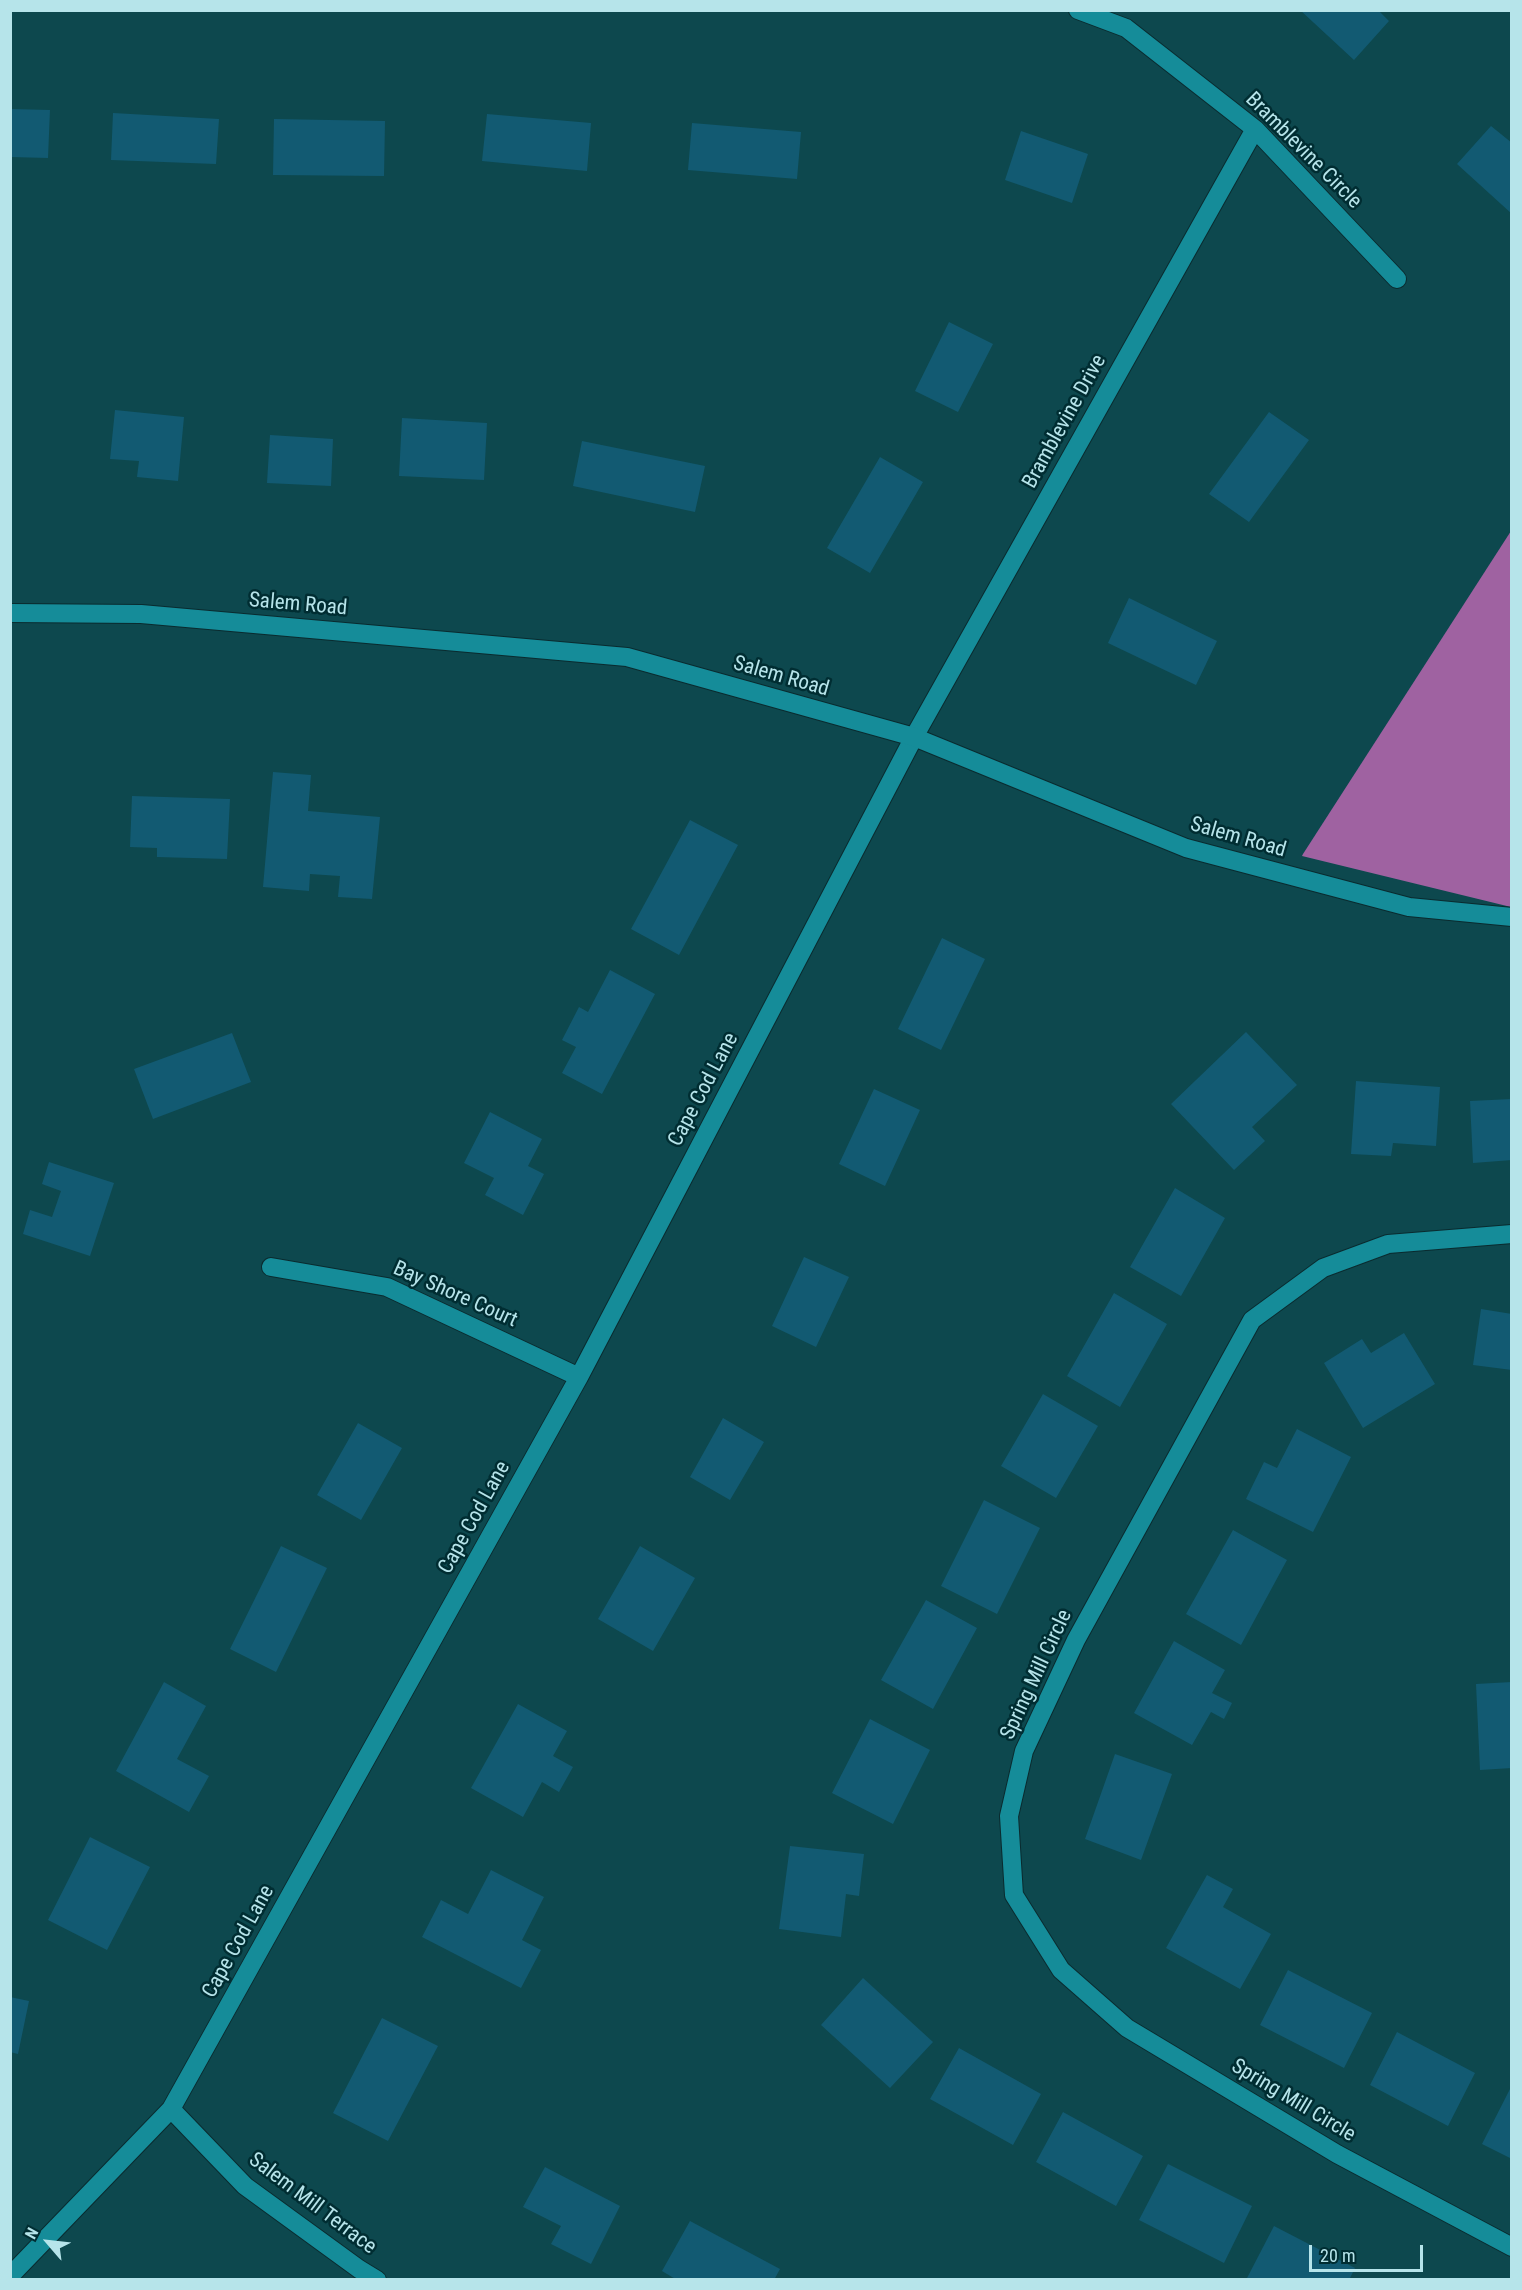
<!DOCTYPE html>
<style>
body{margin:0}
#map{position:relative;width:1522px;height:2290px;overflow:hidden;background:#0d484e;font-family:"Roboto Condensed",sans-serif}
canvas{display:block}
.frame{position:absolute;inset:0;border:12px solid #b6e4ea;pointer-events:none}
.north{position:absolute;left:18px;top:2212px;width:60px;height:60px;-webkit-text-stroke:4px #002d32;paint-order:stroke;rotate:298deg;font-size:16px;font-weight:700;line-height:24px;text-align:center;color:#b6e4ea}
.north::after{content:'';display:block;margin:auto;width:21px;height:27px;background:#b6e4ea;clip-path:polygon(50% 0,100% 100%,50% 72%,0 100%)}
.scale{position:absolute;left:1309px;top:2245px;width:114px;height:27px;box-sizing:border-box;border:3px solid #b6e4ea;border-top:0;padding-left:8px;font-size:18px;line-height:21px;white-space:nowrap;color:#b6e4ea;-webkit-text-stroke:4px #002d32;paint-order:stroke}
</style>
<div id="map">
<canvas width="1522" height="2290"></canvas>
<div class="frame"></div>
<div class="north">N</div>
<div class="scale">20 m</div>
</div>
<script>
const ctx = document.querySelector('canvas').getContext('2d');
ctx.lineJoin = 'round';
function fillPath(path, color) { ctx.fillStyle = color; ctx.fill(path, 'evenodd'); }
const poly = rows => new Path2D(rows.map(r => 'M' + r).join(''));
function trace(path, color, width, dash) { ctx.strokeStyle = color; ctx.lineWidth = width; ctx.lineCap = dash ? 'butt' : 'round'; ctx.setLineDash(dash || []); ctx.stroke(path); }
function drawText(font, color, halo, rows, align = 'center') {
  ctx.font = font + ' "Roboto Condensed",sans-serif'; ctx.lineWidth = 5; ctx.setLineDash([]); ctx.textBaseline = 'middle'; ctx.strokeStyle = halo; ctx.fillStyle = color; for (const [text, x, y, turn = 0] of rows) {
    ctx.save(); ctx.translate(x, y); ctx.rotate((+turn || 0) * Math.PI / 180); ctx.textAlign = isNaN(turn) ? turn : align; if (halo) ctx.strokeText(text, 0, 0); ctx.fillText(text, 0, 0); ctx.restore();
  }
}
const forest = poly([
 [1511,531,1511,907,1302,856,1303,854]
]);
const building = poly([
 [1300,10,1378,10,1389,21,1354,60],
 [10,109,50,110,48,158,10,157],
 [113,113,219,119,216,164,111,160],
 [487,114,591,123,587,171,482,161],
 [274,119,385,121,384,176,273,175],
 [692,123,801,132,797,179,688,170],
 [1491,126,1512,143,1512,214,1457,164],
 [1021,131,1088,154,1072,203,1005,180],
 [949,322,993,344,958,412,915,391],
 [115,410,184,417,178,481,137,477,139,461,110,459],
 [1269,412,1309,440,1249,522,1209,494],
 [402,418,487,423,484,480,399,476],
 [270,435,333,439,331,486,267,483],
 [582,441,705,466,695,512,573,486],
 [880,457,923,482,870,573,827,548],
 [1129,598,1217,641,1196,685,1108,643],
 [273,772,311,775,308,811,380,817,372,899,338,897,340,876,310,874,309,891,263,887],
 [132,796,230,799,227,859,157,857,157,848,130,847],
 [690,820,738,845,679,955,631,929],
 [942,938,985,959,941,1050,898,1029],
 [610,970,655,994,602,1094,562,1073,576,1047,562,1040,579,1007,588,1012],
 [1246,1032,1297,1085,1252,1127,1265,1141,1234,1170,1171,1104],
 [232,1033,251,1082,153,1119,134,1069],
 [1356,1081,1440,1087,1436,1146,1393,1143,1391,1156,1351,1154],
 [874,1089,920,1110,885,1186,839,1164],
 [1512,1099,1512,1160,1473,1163,1470,1101],
 [490,1112,542,1139,528,1166,544,1174,523,1215,485,1195,494,1178,464,1163],
 [49,1162,114,1183,90,1256,23,1234,30,1210,52,1217,61,1191,42,1184],
 [1175,1188,1225,1218,1181,1296,1130,1267],
 [804,1257,849,1277,816,1347,772,1326],
 [1114,1293,1167,1324,1120,1407,1067,1376],
 [1481,1309,1512,1314,1512,1370,1473,1365],
 [1404,1333,1435,1384,1363,1428,1324,1363,1362,1339,1371,1353],
 [1043,1394,1098,1426,1056,1498,1001,1466],
 [723,1418,764,1442,730,1500,690,1477],
 [358,1423,402,1448,361,1520,317,1495],
 [1297,1429,1351,1457,1313,1532,1246,1499,1264,1462,1277,1468],
 [984,1500,1040,1528,997,1614,941,1586],
 [1233,1530,1287,1560,1241,1645,1186,1614],
 [281,1546,327,1568,276,1672,230,1649],
 [640,1546,695,1578,653,1651,598,1619],
 [926,1600,977,1628,933,1709,881,1680],
 [1174,1641,1225,1670,1212,1693,1232,1703,1224,1719,1211,1712,1192,1745,1134,1713],
 [164,1682,206,1706,177,1759,209,1776,189,1812,116,1771],
 [1512,1682,1512,1768,1480,1770,1476,1684],
 [518,1704,567,1731,553,1756,573,1767,559,1792,542,1782,523,1817,471,1788],
 [870,1719,930,1750,893,1824,832,1793],
 [1115,1754,1172,1774,1141,1860,1085,1839],
 [90,1837,150,1867,107,1950,48,1920],
 [790,1846,864,1854,859,1896,846,1894,841,1937,779,1929],
 [491,1870,544,1897,522,1940,541,1950,521,1988,422,1937,441,1900,468,1914],
 [1207,1875,1233,1889,1223,1907,1271,1934,1240,1989,1166,1948],
 [1288,1970,1372,2013,1344,2068,1260,2025],
 [863,1978,933,2042,890,2088,821,2025],
 [10,1997,29,2001,18,2054,10,2052],
 [382,2018,438,2046,388,2141,333,2113],
 [1397,2032,1475,2073,1448,2126,1370,2085],
 [959,2048,1041,2094,1013,2145,930,2099],
 [1510,2089,1512,2090,1512,2159,1482,2144],
 [1063,2112,1143,2156,1116,2206,1036,2162],
 [1168,2164,1252,2206,1224,2263,1139,2220],
 [545,2167,620,2206,591,2264,551,2244,561,2226,523,2207],
 [690,2221,780,2269,774,2280,677,2280,662,2271],
 [1274,2226,1355,2268,1349,2280,1246,2280]
]);
const street = poly([
 [1078,10,1126,28,1255,129,1397,279],
 [1512,1234,1388,1244,1323,1268,1252,1320,1076,1640,1024,1751,1009,1816,1014,1895,1061,1970,1127,2028,1337,2154,1512,2247],
 [271,1267,387,1287,579,1377],
 [171,2109,245,2186,359,2269,377,2280],
 [10,2276,171,2109,579,1377,914,737,1255,129]
]);
const secondary = poly([
 [10,613,141,614,627,657,914,737,1186,848,1409,907,1512,917]
]);
const streetNames = [
 ["Bramblevine Circle",1303,151,45],
 ["Bramblevine Drive",1065,422,-61],
 ["Salem Road",298,605,5],
 ["Salem Road",781,677,16],
 ["Salem Road",1238,838,16],
 ["Cape Cod Lane",704,1090,-62],
 ["Bay Shore Court",455,1295,24],
 ["Cape Cod Lane",475,1518,-61],
 ["Spring Mill Circle",1037,1675,-65],
 ["Cape Cod Lane",239,1942,-61],
 ["Spring Mill Circle",1293,2101,31],
 ["Salem Mill Terrace",312,2204,37]
];
fillPath(forest, '#9f62a1');
fillPath(building, '#125a72');
trace(street, '#0a2b2f', 20);
trace(secondary, '#0a2b2f', 20);
trace(street, '#158c99', 18);
trace(secondary, '#158c99', 18);
drawText('21px', '#b6e4ea', '#002d32', streetNames);
</script>
